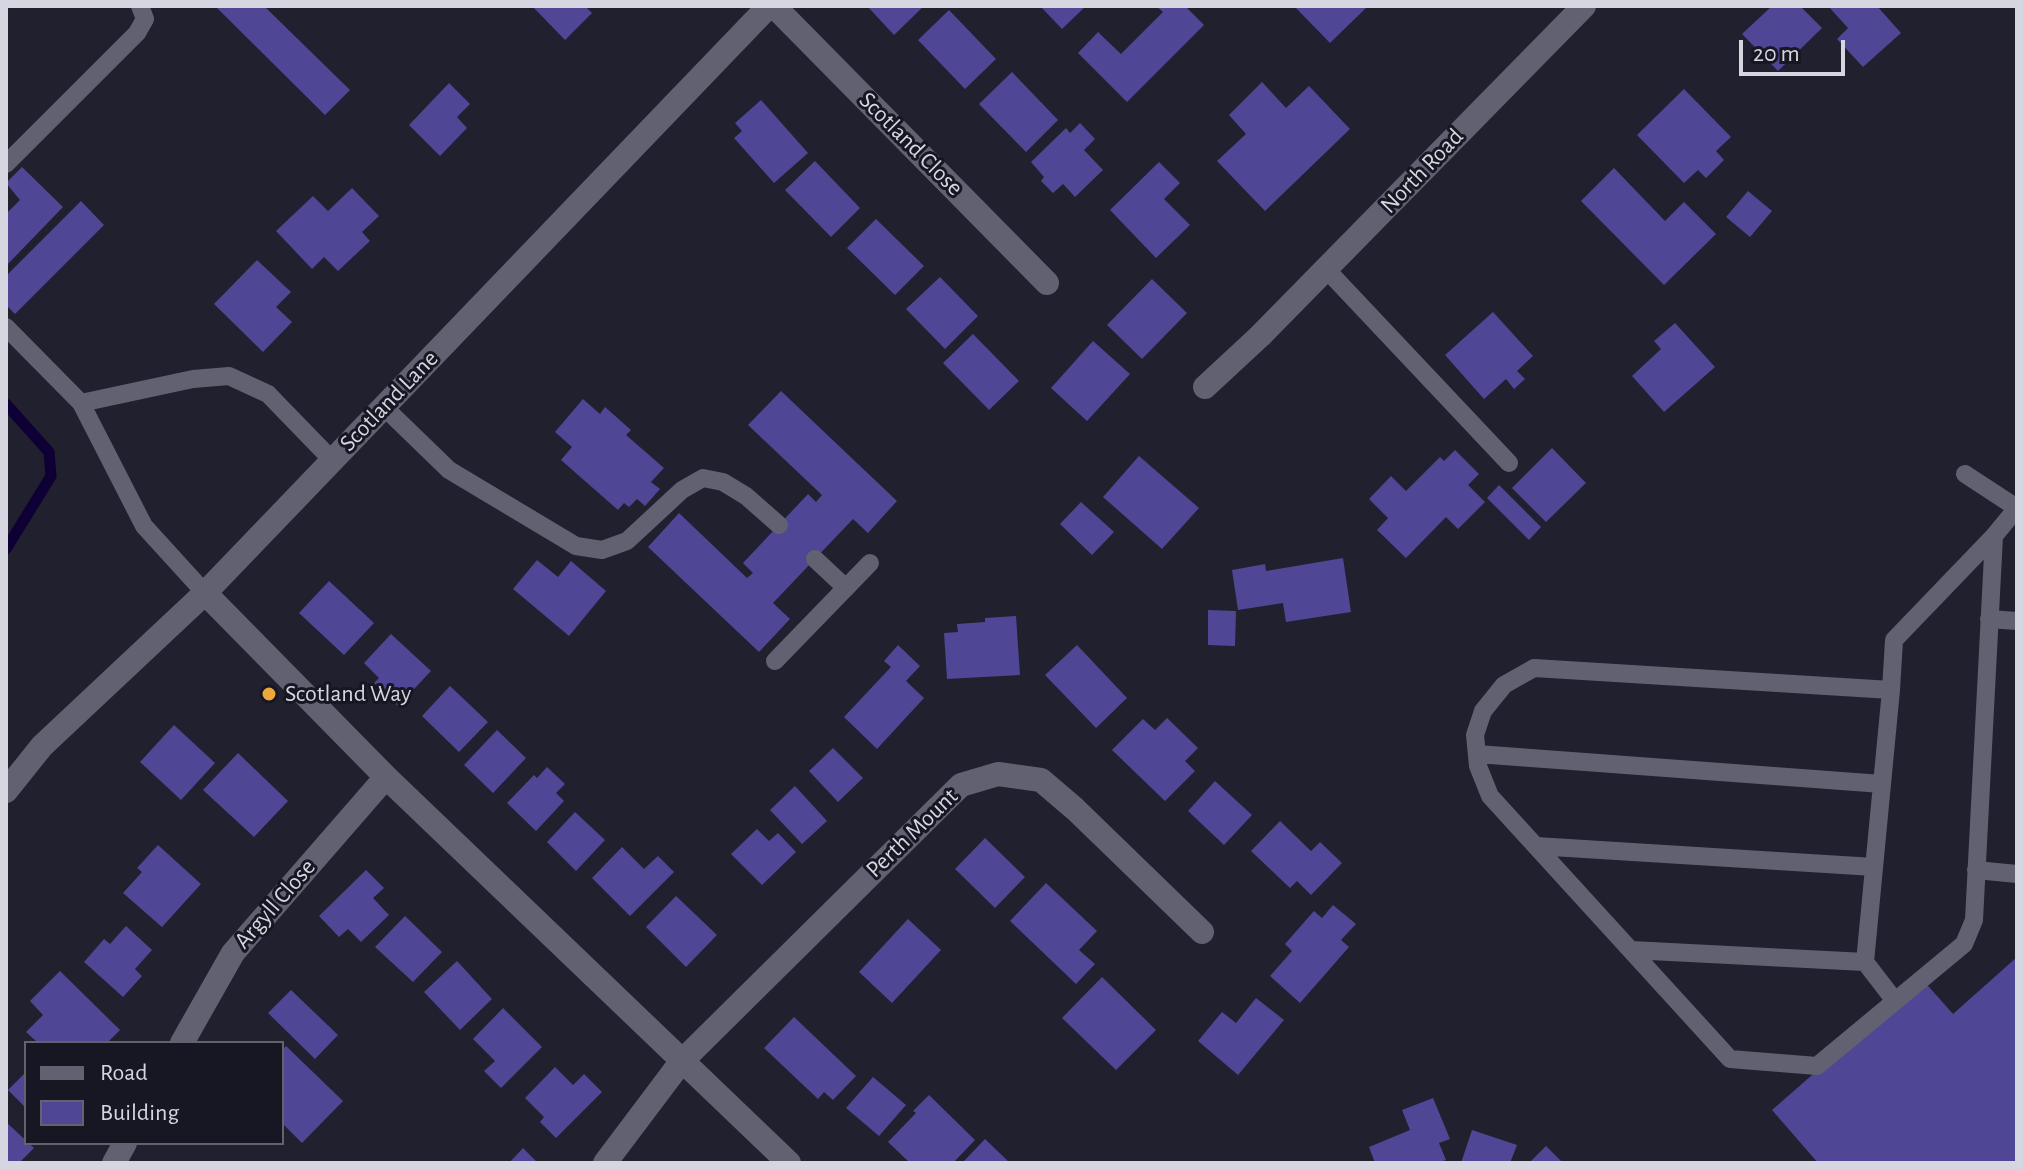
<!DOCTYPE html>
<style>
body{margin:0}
#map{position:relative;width:2023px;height:1169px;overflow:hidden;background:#20202e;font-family:"Alegreya Sans",sans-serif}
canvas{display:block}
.frame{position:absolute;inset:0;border:8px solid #d6d6e0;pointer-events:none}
.legend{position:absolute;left:24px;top:1041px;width:260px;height:104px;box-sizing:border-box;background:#171724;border:2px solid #63636f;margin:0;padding:10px 14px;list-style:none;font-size:24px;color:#d6d6e0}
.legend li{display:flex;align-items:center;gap:16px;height:40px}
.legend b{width:40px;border:2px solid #63636f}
.scale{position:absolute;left:1739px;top:40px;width:106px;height:36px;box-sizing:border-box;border:4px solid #d6d6e0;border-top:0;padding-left:10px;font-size:24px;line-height:28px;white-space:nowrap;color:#d6d6e0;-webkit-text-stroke:6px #171724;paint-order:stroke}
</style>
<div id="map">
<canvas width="2023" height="1169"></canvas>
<div class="frame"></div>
<ul class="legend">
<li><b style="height:10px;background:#616172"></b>Road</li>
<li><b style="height:22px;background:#504696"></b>Building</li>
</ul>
<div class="scale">20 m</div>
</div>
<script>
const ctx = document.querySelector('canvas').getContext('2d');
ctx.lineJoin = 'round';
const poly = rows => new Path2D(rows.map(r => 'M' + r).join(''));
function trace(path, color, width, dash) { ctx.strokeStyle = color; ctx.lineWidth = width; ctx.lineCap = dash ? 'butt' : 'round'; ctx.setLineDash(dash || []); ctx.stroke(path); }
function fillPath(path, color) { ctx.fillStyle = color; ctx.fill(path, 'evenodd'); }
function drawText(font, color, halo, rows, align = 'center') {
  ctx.font = font + ' "Alegreya Sans",sans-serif'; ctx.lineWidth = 6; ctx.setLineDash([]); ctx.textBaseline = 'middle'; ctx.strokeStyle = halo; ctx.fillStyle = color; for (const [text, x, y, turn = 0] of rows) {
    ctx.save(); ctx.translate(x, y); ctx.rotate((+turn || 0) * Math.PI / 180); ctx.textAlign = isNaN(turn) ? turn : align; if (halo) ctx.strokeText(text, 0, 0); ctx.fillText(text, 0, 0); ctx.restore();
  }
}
const stream = poly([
 [6,404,49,452,51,476,6,549]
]);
const building = poly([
 [215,6,264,6,350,90,325,115],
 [532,6,585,6,592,13,565,40],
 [867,6,924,6,894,35],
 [1040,6,1086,6,1062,29],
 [1156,6,1185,6,1204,25,1127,102,1078,53,1098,32,1121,54,1163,12],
 [1294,6,1368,6,1330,43],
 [1772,6,1800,6,1822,28,1778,71,1742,34],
 [1828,6,1877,6,1901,33,1863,67,1837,39,1848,28],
 [949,10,996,59,965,89,918,40],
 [1012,72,1058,120,1026,152,979,104],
 [1262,82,1286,108,1309,86,1350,129,1265,211,1217,161,1246,134,1229,115],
 [449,83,470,104,457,117,467,128,440,156,409,125],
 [1684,89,1731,137,1716,151,1724,160,1706,178,1698,170,1684,183,1637,135],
 [761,100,808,153,774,183,734,138,742,131,735,123],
 [1080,123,1095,139,1084,150,1103,170,1075,197,1063,184,1053,193,1041,181,1044,177,1031,162,1066,128,1070,133],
 [815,161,860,208,831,237,785,190],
 [1159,162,1180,183,1164,199,1190,225,1156,258,1110,210],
 [22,167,63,207,6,266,6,214,20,200,6,183],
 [1614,168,1665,221,1684,202,1716,234,1664,285,1581,201],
 [352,188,379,216,362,232,370,241,338,271,324,257,312,269,276,231,313,196,328,211],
 [1748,191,1772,211,1750,237,1726,217],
 [81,201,104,225,15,314,6,305,6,276],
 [876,219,924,266,895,295,847,248],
 [257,260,291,292,276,307,292,322,263,352,214,304],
 [940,277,978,316,945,349,906,309],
 [1152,279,1187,313,1142,359,1107,325],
 [1493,312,1533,356,1517,371,1525,379,1514,389,1506,379,1484,399,1445,355],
 [1675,323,1715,367,1664,412,1632,376,1661,349,1654,341],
 [973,334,1019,381,989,410,943,363],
 [1093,341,1130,374,1087,421,1051,388],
 [781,391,897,501,868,533,853,519,773,603,790,619,759,652,648,547,679,513,747,578,753,573,743,563,808,494,816,502,822,495,748,425],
 [583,399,600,414,605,407,631,430,626,435,664,468,651,482,660,489,645,506,637,499,629,507,624,503,618,510,561,460,572,447,555,432],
 [1552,448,1586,483,1546,522,1512,488],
 [1455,450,1479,474,1468,485,1485,502,1458,529,1446,517,1406,558,1377,530,1388,518,1369,499,1391,476,1406,491,1440,457,1444,461],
 [1139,456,1199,508,1162,549,1103,497],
 [1499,485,1541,527,1529,540,1487,498],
 [1081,502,1114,532,1092,555,1060,524],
 [1343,558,1351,612,1286,622,1283,603,1238,610,1232,570,1265,564,1266,571],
 [537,560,558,577,571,561,606,591,569,636,513,589],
 [329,581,374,623,344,655,299,613],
 [1208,610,1236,611,1235,646,1208,645],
 [1016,616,1020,675,947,679,944,633,958,632,957,624,985,622,985,618],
 [391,634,431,671,398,706,374,683,379,678,364,663],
 [898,645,920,666,906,681,924,698,877,749,844,717,891,667,884,661],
 [1077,645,1127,698,1096,728,1045,675],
 [450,686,488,722,459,752,422,716],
 [1167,718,1198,748,1185,761,1195,771,1165,801,1112,750,1143,719,1155,730],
 [174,725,215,763,181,800,140,762],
 [497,730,526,758,493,793,464,765],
 [833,748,863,778,838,802,809,771],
 [238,753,288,801,254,837,203,790],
 [547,767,565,784,556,793,564,801,536,831,507,803,534,775,537,778],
 [1215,781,1252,815,1224,845,1188,811],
 [795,786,827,821,802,844,770,810],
 [575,812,605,840,576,871,547,842],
 [1280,821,1311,851,1320,842,1342,863,1311,895,1297,881,1290,888,1251,851],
 [757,829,769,841,778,833,796,852,762,885,731,854],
 [985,838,1025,877,995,908,955,869],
 [158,845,201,884,162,927,123,893,142,872,137,868],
 [622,847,644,869,658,856,674,872,630,916,592,878],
 [366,870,384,888,373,898,389,915,361,942,348,929,339,937,319,916],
 [1046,883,1097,931,1079,950,1095,964,1076,984,1010,921],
 [676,896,717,935,686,967,646,927],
 [1333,905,1356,924,1341,940,1349,947,1300,1003,1270,976,1292,951,1285,944,1314,911,1322,918],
 [405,916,442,952,413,982,375,947],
 [908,919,941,950,892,1003,859,972],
 [126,926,152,950,135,969,142,976,123,997,84,962,104,939,110,944],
 [2017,957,2017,1163,1818,1163,1772,1110,1922,979,1953,1014],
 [457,961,492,999,460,1030,424,992],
 [60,971,120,1030,107,1043,38,1043,26,1032,43,1015,30,1001],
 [1102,977,1156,1030,1116,1070,1062,1018],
 [291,990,338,1035,315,1059,268,1013],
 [1256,998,1284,1020,1238,1075,1198,1041,1222,1012,1236,1023],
 [503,1008,542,1047,501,1088,484,1071,495,1061,473,1039],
 [794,1017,856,1076,833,1100,824,1092,818,1099,764,1048],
 [286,1046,343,1101,302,1143,282,1123,282,1050],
 [555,1067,573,1085,584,1074,602,1092,556,1138,540,1122,544,1117,525,1098],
 [26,1072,26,1108,8,1090],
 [873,1077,906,1105,879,1136,846,1108],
 [929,1095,975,1140,953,1163,910,1163,888,1142,916,1113,913,1111],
 [1433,1098,1450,1139,1439,1143,1446,1160,1437,1163,1375,1163,1369,1147,1410,1130,1402,1110],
 [6,1122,34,1148,19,1163,6,1163],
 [1472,1130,1517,1145,1510,1163,1461,1163],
 [985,1139,1010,1163,964,1161],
 [1546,1146,1563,1163,1529,1163],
 [523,1148,538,1163,509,1163]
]);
const lane = poly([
 [6,164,137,33,145,19,140,6],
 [1326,269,1509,463],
 [6,327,81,403,144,526,205,593],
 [81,403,193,379,229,376,268,394,332,460],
 [384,407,449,470,576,546,602,550,627,541,682,490,703,478,723,482,746,496,779,525],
 [1965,474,2017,508],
 [815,559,846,588],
 [1989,619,2017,621],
 [775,661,870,563],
 [1891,690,1534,668,1504,685,1483,711,1475,735,1478,766,1490,796,1730,1059,1817,1066,1964,944,1974,920,1994,536],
 [1477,754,1882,784],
 [1536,846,1874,867],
 [1976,870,2017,874],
 [1631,950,1865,962],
 [1895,1001,1865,962,1891,690,1894,640,1994,536,2017,508]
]);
const street = poly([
 [774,6,1047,283],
 [1205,387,1260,336,1584,6],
 [205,593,386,777,789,1163],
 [6,791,42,746,205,593,769,6],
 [182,1043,233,953,386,777],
 [114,1163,125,1143],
 [605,1163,681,1062,961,785,998,774,1041,780,1075,809,1202,932]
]);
const markers = [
 [269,694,8,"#eca93a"]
];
const streetNames = [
 ["Scotland Close",911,144,45],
 ["North Road",1422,171,-46],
 ["Scotland Lane",389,401,-46],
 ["Perth Mount",912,833,-44],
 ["Argyll Close",275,904,-49]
];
const poiNames = [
 ["Scotland Way",285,694]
];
trace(stream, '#0e0035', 11);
fillPath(building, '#504696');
trace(lane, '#616172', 18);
trace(street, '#616172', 24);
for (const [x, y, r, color] of markers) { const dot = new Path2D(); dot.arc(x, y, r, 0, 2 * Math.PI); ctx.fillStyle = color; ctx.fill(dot); trace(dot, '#171724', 3); }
drawText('24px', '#d6d6e0', '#171724', streetNames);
drawText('24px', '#d6d6e0', '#171724', poiNames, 'left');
</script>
